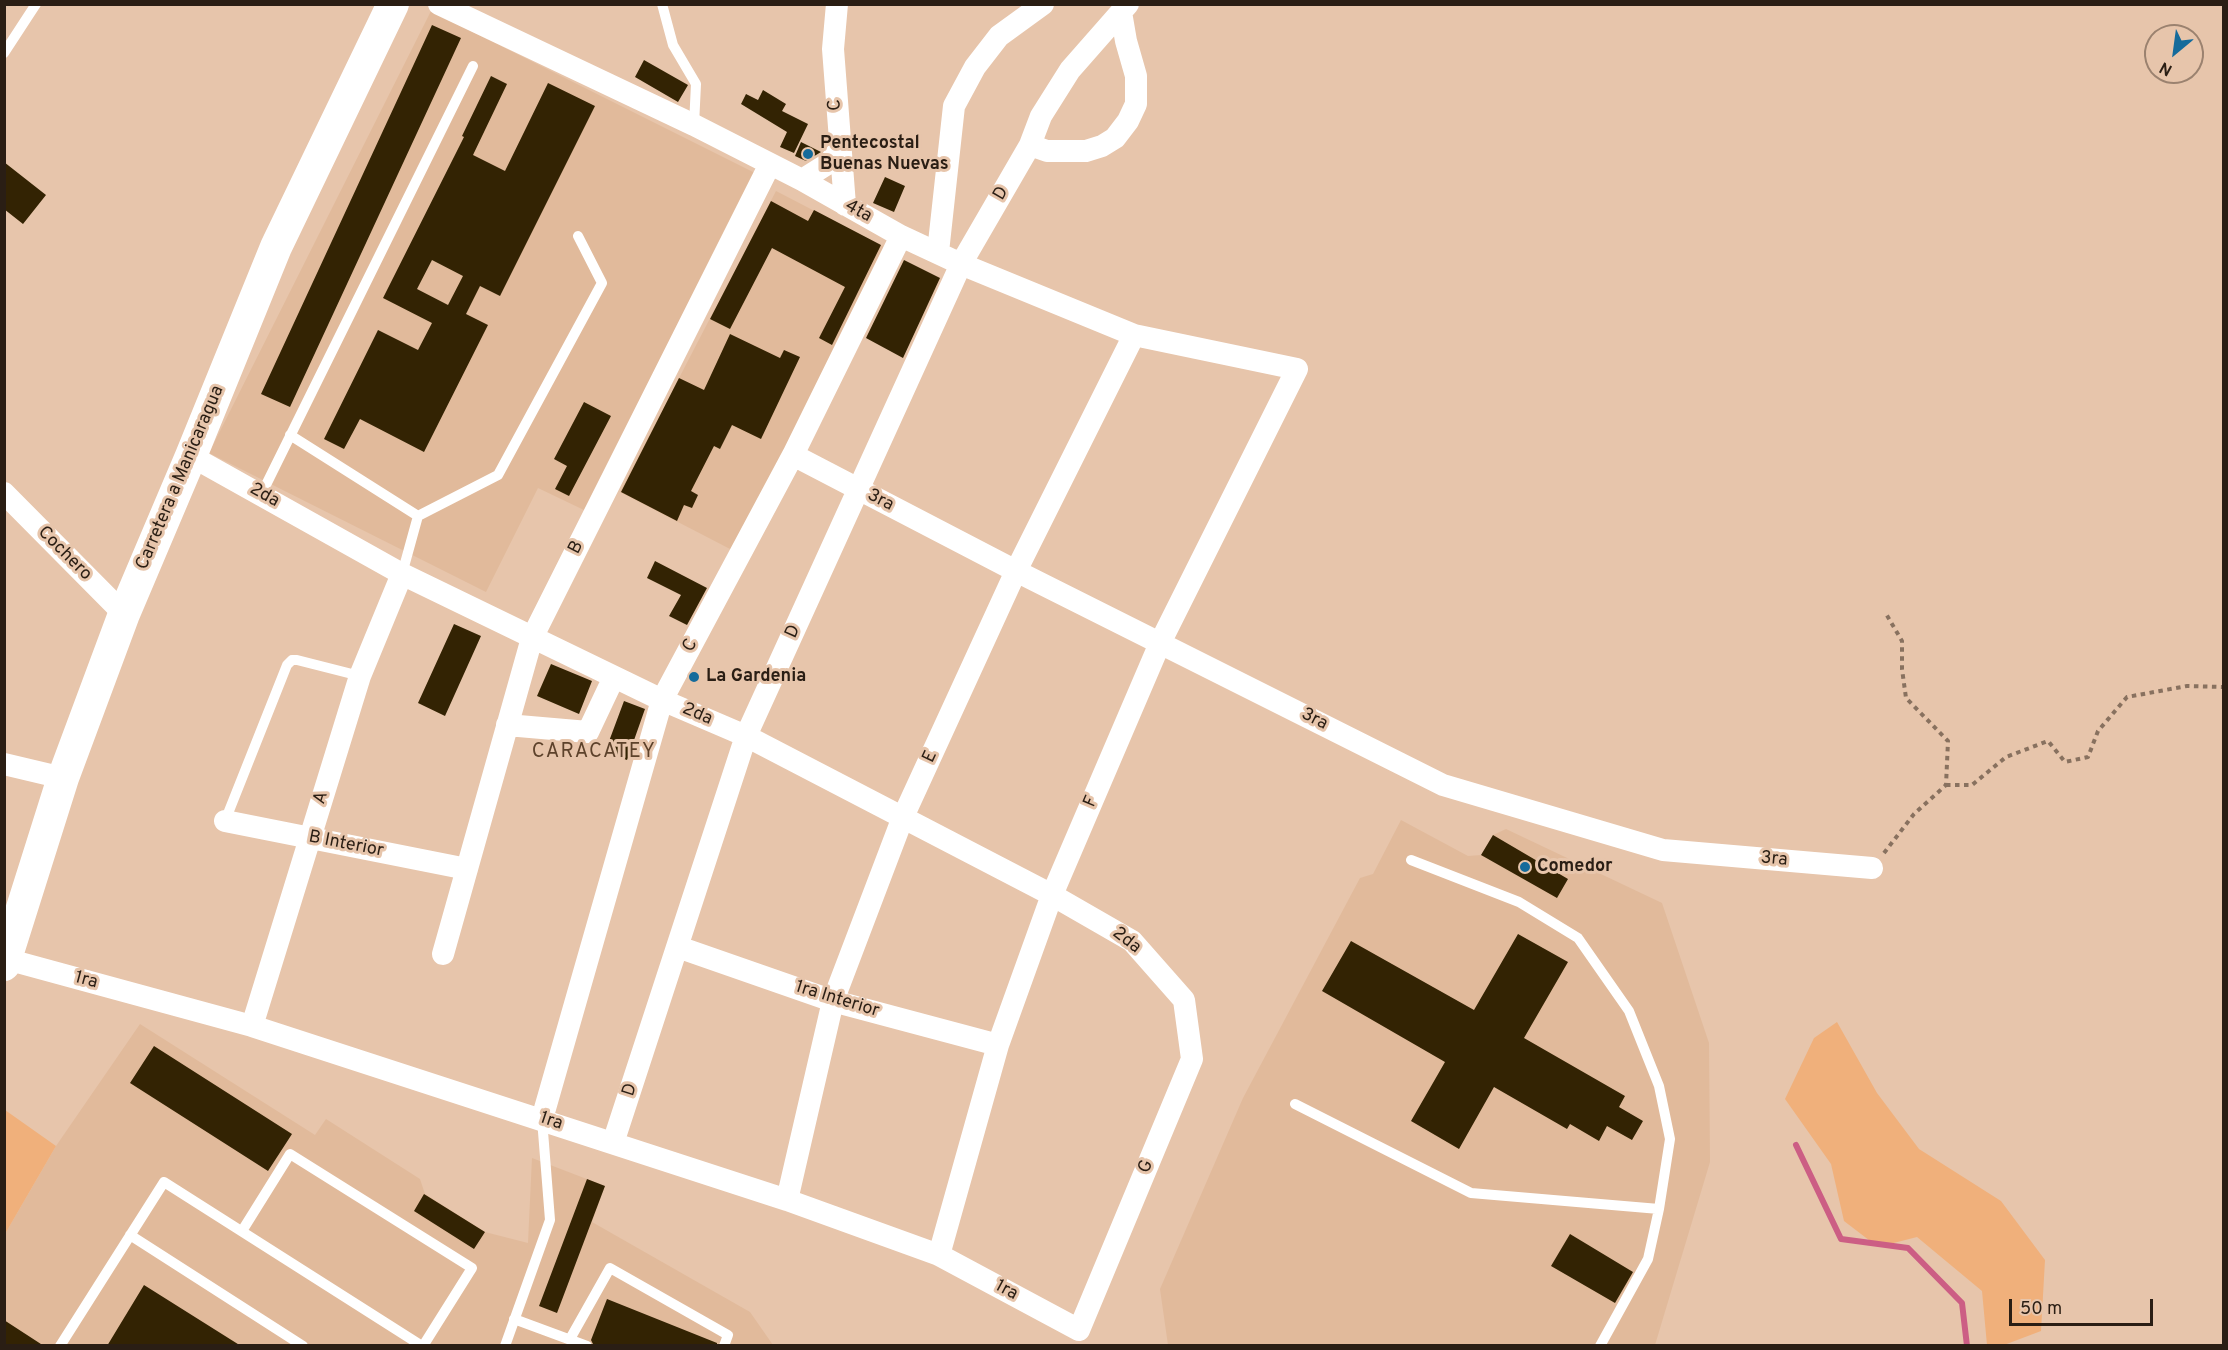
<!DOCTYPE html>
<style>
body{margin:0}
#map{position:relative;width:2228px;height:1350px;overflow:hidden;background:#e7c5ab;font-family:Overpass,sans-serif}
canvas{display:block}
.frame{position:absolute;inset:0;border:6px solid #2a1e14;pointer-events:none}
.north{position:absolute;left:2144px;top:24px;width:60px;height:60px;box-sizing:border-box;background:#e7c5ab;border:2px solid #9b826f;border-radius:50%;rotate:209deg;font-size:16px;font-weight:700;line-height:24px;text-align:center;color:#2a1e14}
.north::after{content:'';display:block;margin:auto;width:21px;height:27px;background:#156b9b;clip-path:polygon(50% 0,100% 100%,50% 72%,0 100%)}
.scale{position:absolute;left:2009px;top:1299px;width:144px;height:27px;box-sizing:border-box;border:3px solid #2a1e14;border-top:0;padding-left:8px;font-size:18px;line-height:21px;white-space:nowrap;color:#2a1e14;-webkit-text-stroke:4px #e7c5ab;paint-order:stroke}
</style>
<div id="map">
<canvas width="2228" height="1350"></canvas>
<div class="frame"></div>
<div class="north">N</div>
<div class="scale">50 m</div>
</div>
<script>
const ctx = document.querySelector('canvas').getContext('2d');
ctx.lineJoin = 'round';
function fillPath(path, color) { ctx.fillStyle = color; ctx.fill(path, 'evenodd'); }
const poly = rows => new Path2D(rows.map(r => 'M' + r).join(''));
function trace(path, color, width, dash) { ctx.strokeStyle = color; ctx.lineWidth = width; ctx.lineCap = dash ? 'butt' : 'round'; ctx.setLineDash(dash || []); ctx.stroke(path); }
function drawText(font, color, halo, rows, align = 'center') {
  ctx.font = font + ' Overpass,sans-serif'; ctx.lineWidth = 6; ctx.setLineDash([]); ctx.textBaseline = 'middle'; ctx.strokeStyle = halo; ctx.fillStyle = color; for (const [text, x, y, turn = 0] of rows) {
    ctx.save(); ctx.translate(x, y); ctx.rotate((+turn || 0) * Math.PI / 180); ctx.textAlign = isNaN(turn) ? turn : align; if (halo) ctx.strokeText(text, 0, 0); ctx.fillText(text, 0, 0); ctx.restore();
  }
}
const built = poly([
 [431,11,755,173,586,511,538,488,486,592,209,453],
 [776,191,888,249,732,550,620,492],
 [1401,820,1468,856,1481,855,1493,835,1506,829,1662,903,1709,1043,1710,1162,1655,1345,1168,1345,1160,1289,1243,1098,1360,878,1373,874],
 [140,1024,315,1135,326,1119,420,1179,425,1194,485,1232,528,1243,532,1158,605,1186,592,1222,750,1312,773,1345,5,1346,5,1234,56,1146]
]);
const green = poly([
 [1837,1022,1877,1093,1919,1149,2001,1201,2045,1260,2041,1331,2004,1345,1987,1345,1982,1291,1917,1237,1878,1247,1844,1221,1831,1164,1785,1099,1814,1038],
 [5,1110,56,1146,5,1234]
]);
const stream = poly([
 [1796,1145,1841,1239,1908,1248,1962,1303,1967,1346]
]);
const building = poly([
 [432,25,461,38,290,407,261,394],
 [644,60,688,85,678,102,635,77],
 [491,76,507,84,473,155,505,171,548,83,595,106,500,296,480,286,466,314,488,325,424,452,360,419,344,449,324,439,378,330,418,350,432,323,383,298,464,137,462,136],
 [432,260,463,276,448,305,417,289],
 [763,90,786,104,782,111,808,124,794,153,780,147,787,132,741,104,746,94,758,100],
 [801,142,821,152,806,161,795,156],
 [4,162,46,195,23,224,4,209],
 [885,177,905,186,894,212,873,203],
 [771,201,808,221,814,210,881,245,832,345,819,338,845,287,772,248,730,329,710,319],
 [904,260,940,278,903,358,866,338],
 [730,334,780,358,784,350,800,357,761,439,732,425,720,449,714,446,691,491,698,495,692,508,684,505,677,521,621,492,679,378,704,390],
 [584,402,611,416,569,496,555,489,567,466,554,459],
 [655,561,707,588,687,625,669,616,681,595,647,578],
 [454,624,481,636,445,716,418,703],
 [551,664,592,681,579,714,537,696],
 [624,701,645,709,627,760,605,752],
 [1493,835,1568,879,1557,898,1481,855],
 [1518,934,1568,962,1524,1038,1625,1096,1619,1107,1643,1121,1632,1140,1607,1126,1599,1141,1570,1124,1567,1129,1494,1087,1459,1149,1411,1121,1445,1062,1322,991,1351,941,1474,1010],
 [154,1046,292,1134,268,1171,130,1083],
 [587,1179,605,1186,557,1313,539,1306],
 [424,1194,485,1232,474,1249,414,1211],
 [1570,1234,1633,1272,1615,1303,1551,1266],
 [144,1285,241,1346,107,1346],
 [607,1299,717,1343,717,1346,594,1346,591,1340],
 [4,1320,44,1346,4,1346]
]);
const path = poly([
 [1946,785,1972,785,2006,757,2048,741,2065,762,2088,757,2098,731,2127,697,2187,686,2224,687],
 [1884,853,1914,814,1946,785,1948,741,1906,698,1902,669,1902,641,1885,612]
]);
const service = poly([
 [662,4,673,45,696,84,694,125],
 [4,53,36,4],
 [290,435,418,516,498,475,602,283,578,236],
 [261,495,473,66],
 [402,574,418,516],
 [225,821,287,665,292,660,297,660,360,676],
 [1411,860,1519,902,1578,938,1629,1011,1659,1086,1670,1139,1659,1209,1648,1259,1600,1346],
 [1295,1104,1471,1193,1659,1209],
 [242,1231,290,1154,472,1268,423,1346],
 [130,1235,303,1346],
 [514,1319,587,1346],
 [570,1339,610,1268,728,1335,724,1346],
 [60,1346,164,1182,422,1346],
 [505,1346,550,1220,542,1119]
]);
const minor = poly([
 [439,4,694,125,802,180,901,236,961,264,1134,335,1297,369,1160,643,1052,895,998,1045,939,1255],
 [837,4,833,49,845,205],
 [1030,145,1047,151,1086,151,1102,146,1115,138,1128,121,1136,104,1136,76,1126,41,1121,12],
 [802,180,829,163,839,150],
 [938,252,954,106,975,67,999,36,1043,4],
 [793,455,1016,571,1443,785,1663,850,1872,868],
 [4,493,124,614],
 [507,725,588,732,614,677],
 [4,764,63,778],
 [225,821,467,869],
 [678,947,833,1001,998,1045],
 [443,954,532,638,770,164],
 [6,959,252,1026,787,1200,939,1255,1079,1330,1192,1059,1184,1000,1132,941,1052,895,746,736,662,700,402,574,191,456],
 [252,1026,360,676,402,574],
 [542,1119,662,700,793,455,901,236],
 [613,1143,746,736,961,264,1030,145,1041,116,1070,70,1128,4],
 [787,1200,833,1001,903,817,1016,571,1134,335]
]);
const secondary = poly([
 [4,965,63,778,124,614,191,456,276,247,393,4]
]);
const markers = [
 [808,154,6,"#156b9b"],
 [694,677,6,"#156b9b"],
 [1525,867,6,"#156b9b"]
];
const streetNames = [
 ["C",836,105,-94],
 ["D",1002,194,-60],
 ["4ta",858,212,29],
 ["Carretera a Manicaragua",181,478,-67],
 ["2da",264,496,29],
 ["3ra",880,501,27],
 ["B",577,548,-63],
 ["Cochero",64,554,45],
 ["D",794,632,-66],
 ["C",691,646,-62],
 ["2da",697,715,23],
 ["3ra",1314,720,27],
 ["E",931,757,-65],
 ["A",322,798,-73],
 ["F",1092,802,-67],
 ["B Interior",346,845,11],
 ["3ra",1774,860,5],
 ["2da",1126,941,38],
 ["1ra",86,981,15],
 ["1ra Interior",837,1000,17],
 ["D",631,1090,-72],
 ["1ra",551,1122,18],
 ["G",1147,1167,-67],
 ["1ra",1006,1291,28]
];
const poiNames = [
 ["Pentecostal",820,144],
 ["Buenas Nuevas",820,165],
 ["La Gardenia",706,677],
 ["Comedor",1537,867]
];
const neighbourhoodNames = [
 ["CARACATEY",594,753]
];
fillPath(built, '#e1ba9b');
fillPath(green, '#f0b07b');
trace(stream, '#cc5e84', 6);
fillPath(building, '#332303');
trace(path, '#88715f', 4, [4.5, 4.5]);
trace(service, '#fff', 10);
trace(minor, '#fff', 22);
trace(secondary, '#fff', 32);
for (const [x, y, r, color] of markers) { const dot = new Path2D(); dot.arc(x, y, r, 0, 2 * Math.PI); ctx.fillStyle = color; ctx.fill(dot); trace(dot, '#e7c5ab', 2); }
drawText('18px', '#2a1e14', '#e7c5ab', streetNames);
drawText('bold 18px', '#2a1e14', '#e7c5ab', poiNames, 'left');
ctx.letterSpacing = '1.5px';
drawText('20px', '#5d422b', '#e7c5ab', neighbourhoodNames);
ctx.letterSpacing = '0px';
</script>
